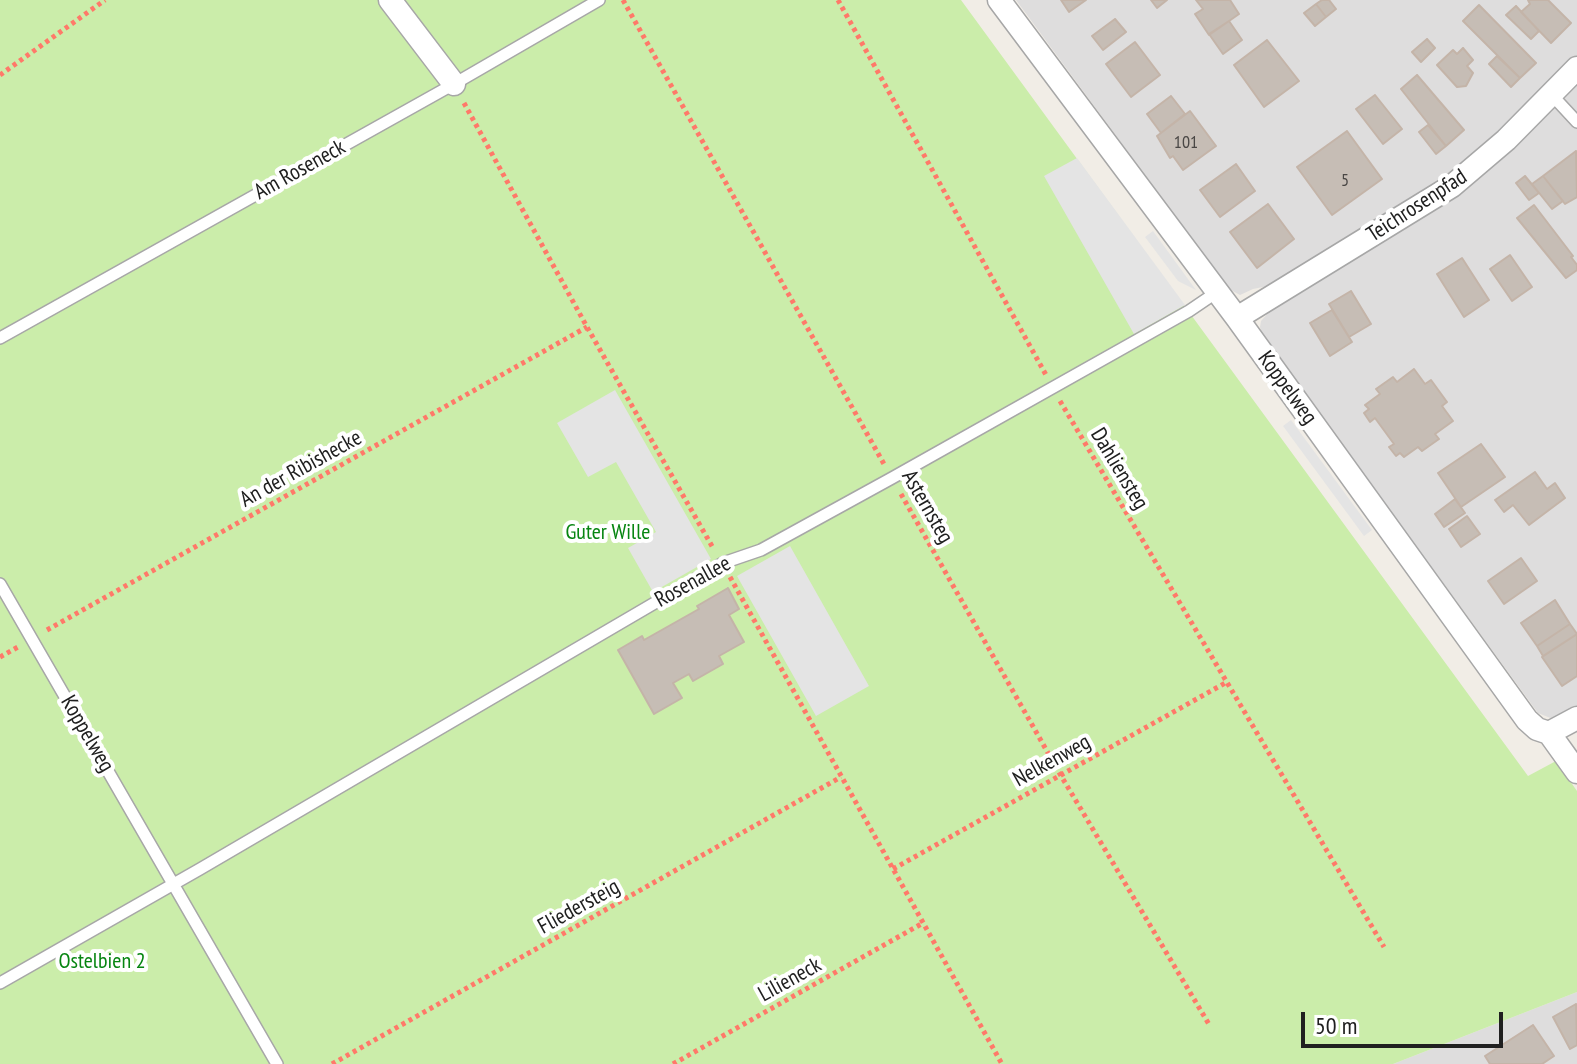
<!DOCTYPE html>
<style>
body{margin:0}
#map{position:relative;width:1577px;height:1064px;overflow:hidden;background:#f1ede6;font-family:"PT Sans Narrow",sans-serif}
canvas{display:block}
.scale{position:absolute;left:1301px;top:1012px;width:202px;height:36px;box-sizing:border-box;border:4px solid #202020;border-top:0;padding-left:10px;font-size:24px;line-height:28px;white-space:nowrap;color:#202020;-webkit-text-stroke:6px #fff;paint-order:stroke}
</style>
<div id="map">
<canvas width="1577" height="1064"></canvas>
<div class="scale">50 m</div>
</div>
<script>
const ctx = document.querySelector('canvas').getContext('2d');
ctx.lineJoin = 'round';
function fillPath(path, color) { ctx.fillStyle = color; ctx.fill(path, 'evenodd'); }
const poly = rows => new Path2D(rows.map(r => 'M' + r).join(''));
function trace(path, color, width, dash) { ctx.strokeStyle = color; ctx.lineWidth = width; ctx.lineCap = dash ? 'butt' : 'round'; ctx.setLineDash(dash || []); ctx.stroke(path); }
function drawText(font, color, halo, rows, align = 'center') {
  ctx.font = font + ' "PT Sans Narrow",sans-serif'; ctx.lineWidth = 8; ctx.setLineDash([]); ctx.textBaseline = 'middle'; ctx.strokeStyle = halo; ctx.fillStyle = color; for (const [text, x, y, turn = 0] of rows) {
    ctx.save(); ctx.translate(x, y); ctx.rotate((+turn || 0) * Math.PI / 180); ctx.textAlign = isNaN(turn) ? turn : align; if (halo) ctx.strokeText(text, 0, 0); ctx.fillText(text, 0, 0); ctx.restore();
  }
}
const residential = poly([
 [1016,0,1577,0,1577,59,1482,154,1278,284,1253,289,1240,295,1229,289],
 [1577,78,1577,706,1553,719,1538,713,1262,335,1260,327,1261,321,1271,310,1428,208],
 [1577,992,1577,1064,1393,1064]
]);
const grass = poly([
 [0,0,961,0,1528,776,1556,761,1577,791,1577,992,1393,1064,0,1064]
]);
const parking = poly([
 [1077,158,1185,305,1134,334,1044,176],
 [1153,231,1196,290,1178,281,1145,237],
 [615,390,711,559,653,592,628,548,656,532,616,462,588,477,557,423],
 [1291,420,1372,530,1364,536,1283,426],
 [790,546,869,686,816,716,737,576]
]);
const building = poly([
 [1061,0,1086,0,1069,12,1061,0],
 [1151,0,1167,0,1157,8,1151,0],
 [1196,0,1230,0,1239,14,1209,35,1195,14,1203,9,1196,0],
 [1322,0,1329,0,1336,9,1326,17,1316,4,1322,0],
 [1528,0,1548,0,1571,23,1551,43,1521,12,1530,4,1528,0],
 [1316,4,1326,17,1315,26,1304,13,1316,4],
 [1479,5,1536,63,1520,78,1463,21,1479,5],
 [1516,6,1539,31,1531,39,1506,15,1516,6],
 [1115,19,1126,32,1103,50,1092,36,1115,19],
 [1229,21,1242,40,1223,54,1209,34,1229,21],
 [1427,39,1435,48,1421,62,1412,52,1427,39],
 [1267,40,1299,81,1264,107,1234,65,1267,40],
 [1135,42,1160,75,1131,97,1106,64,1135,42],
 [1463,48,1473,60,1467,66,1473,73,1466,86,1457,87,1437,65,1453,50,1457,54,1463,48],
 [1497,56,1520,78,1511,87,1489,64,1497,56],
 [1417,75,1464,130,1446,146,1401,89,1417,75],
 [1375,95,1402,129,1383,144,1356,109,1375,95],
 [1171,96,1185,114,1161,133,1147,114,1171,96],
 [1190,111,1216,146,1183,170,1173,156,1170,158,1157,136,1190,111],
 [1428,125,1446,146,1436,154,1419,132,1428,125],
 [1347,131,1382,179,1332,215,1297,167,1347,131],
 [1576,151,1577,197,1565,204,1543,176,1576,151],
 [1236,164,1255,191,1220,217,1200,190,1236,164],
 [1525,176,1539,193,1529,200,1516,183,1525,176],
 [1543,176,1563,201,1552,209,1532,184,1543,176],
 [1268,204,1294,239,1257,268,1230,232,1268,204],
 [1534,205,1573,256,1571,257,1577,265,1577,270,1566,278,1517,218,1534,205],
 [1510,255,1532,287,1512,301,1490,269,1510,255],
 [1462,258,1489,300,1464,317,1437,274,1462,258],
 [1351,291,1371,324,1349,337,1329,304,1351,291],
 [1332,310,1352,342,1330,356,1310,323,1332,310],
 [1414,369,1425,384,1431,380,1447,402,1442,406,1453,421,1435,434,1439,439,1422,451,1418,447,1404,457,1400,453,1396,456,1389,447,1394,444,1375,418,1370,422,1364,413,1369,409,1365,405,1380,394,1376,389,1393,377,1397,382,1414,369],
 [1481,444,1505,477,1461,507,1438,473,1481,444],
 [1535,472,1547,489,1555,483,1565,498,1529,525,1513,505,1504,512,1495,500,1535,472],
 [1455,499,1465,513,1444,527,1435,514,1455,499],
 [1467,516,1480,534,1461,547,1449,529,1467,516],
 [1521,558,1537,581,1504,604,1488,581,1521,558],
 [728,588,739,609,729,615,744,642,719,656,723,664,693,681,689,674,673,683,682,698,654,714,618,650,642,636,644,640,699,609,697,606,728,588],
 [1555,600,1570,624,1537,646,1521,623,1555,600],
 [1570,624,1577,634,1543,656,1537,646,1570,624],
 [1577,634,1577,676,1562,686,1542,657,1577,634],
 [1576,1004,1577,1045,1570,1049,1553,1017,1576,1004],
 [1533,1025,1554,1056,1542,1064,1490,1064,1485,1056,1533,1025]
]);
const path = poly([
 [623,0,884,464],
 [838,0,1046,375],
 [0,75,105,0],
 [464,103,587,327,713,548],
 [1060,401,1384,947],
 [901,494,1060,774,1210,1026],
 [730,577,1002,1064],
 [47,630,587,327],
 [0,657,18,647],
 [893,869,1227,682],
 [332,1064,841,777],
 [673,1064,923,923]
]);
const lane = poly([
 [1551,94,1577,122],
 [0,338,454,84,599,0],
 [0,584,277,1064],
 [0,983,200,869,723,563,761,550,892,478,1189,311,1217,292]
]);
const street = poly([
 [390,0,454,84],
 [999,0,1237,318,1527,720,1537,729,1549,733,1577,772],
 [1237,318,1452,186,1506,140,1577,68],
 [1549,733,1577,718]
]);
const numberNames = [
 ["101",1186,143],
 ["5",1345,181]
];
const streetNames = [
 ["Am Roseneck",300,170,-29],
 ["Teichrosenpfad",1417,206,-33],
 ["Koppelweg",1287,388,54],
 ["An der Ribishecke",301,469,-29],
 ["Dahliensteg",1119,469,59],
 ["Asternsteg",927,507,60],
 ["Rosenallee",693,582,-29],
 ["Koppelweg",87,734,60],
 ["Nelkenweg",1052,761,-29],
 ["Fliedersteig",579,907,-29],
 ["Lilieneck",790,980,-29]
];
const parkNames = [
 ["Guter Wille",608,533],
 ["Ostelbien 2",102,962]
];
fillPath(residential, '#dedddd');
fillPath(grass, '#cbedaa');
fillPath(parking, '#e4e4e4');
fillPath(building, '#c6bdb5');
trace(building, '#c4b4a8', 2);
trace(lane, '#a7a7a7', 14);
trace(street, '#a7a7a7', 25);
trace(path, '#ff7969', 5, [4, 4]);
trace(lane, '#fff', 11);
trace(street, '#fff', 22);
drawText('18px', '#4a4745', null, numberNames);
drawText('22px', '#202020', '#fff', streetNames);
drawText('22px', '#078511', '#fff', parkNames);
</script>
